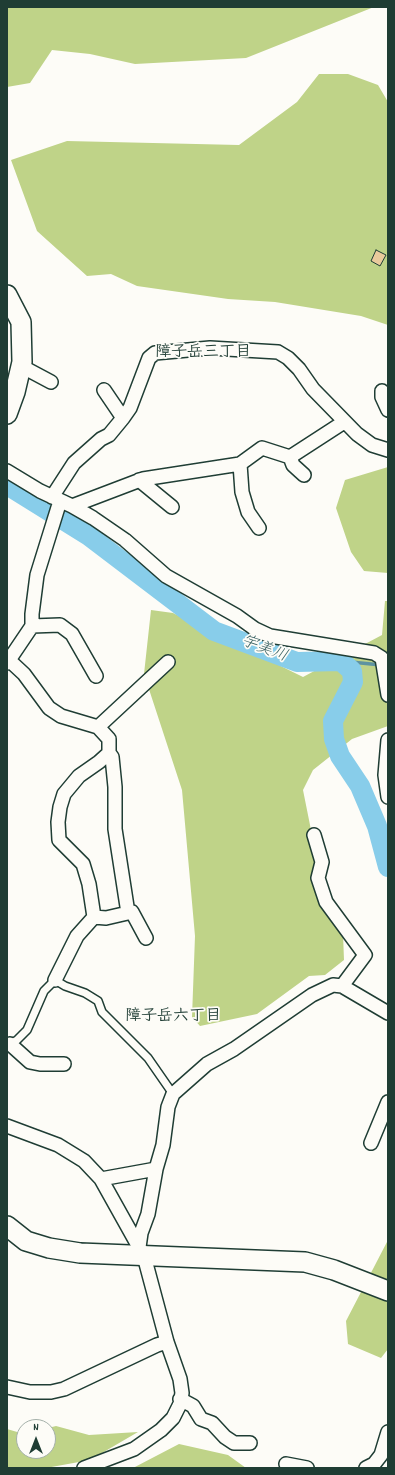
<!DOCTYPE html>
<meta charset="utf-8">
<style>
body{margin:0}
#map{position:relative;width:395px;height:1475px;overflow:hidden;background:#fdfcf7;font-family:Dekko,sans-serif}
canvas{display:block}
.frame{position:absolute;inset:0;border:8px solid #1f3d34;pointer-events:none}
.north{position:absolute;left:16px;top:1419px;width:40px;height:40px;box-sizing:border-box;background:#fdfcf7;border:1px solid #a4b0a9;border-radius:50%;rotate:0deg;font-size:11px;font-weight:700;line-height:16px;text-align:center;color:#1f3d34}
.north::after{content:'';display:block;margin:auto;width:14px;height:18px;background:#1f3d34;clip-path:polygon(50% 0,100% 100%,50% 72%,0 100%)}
</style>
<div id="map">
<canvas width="395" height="1475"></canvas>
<div class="frame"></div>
<div class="north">N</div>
</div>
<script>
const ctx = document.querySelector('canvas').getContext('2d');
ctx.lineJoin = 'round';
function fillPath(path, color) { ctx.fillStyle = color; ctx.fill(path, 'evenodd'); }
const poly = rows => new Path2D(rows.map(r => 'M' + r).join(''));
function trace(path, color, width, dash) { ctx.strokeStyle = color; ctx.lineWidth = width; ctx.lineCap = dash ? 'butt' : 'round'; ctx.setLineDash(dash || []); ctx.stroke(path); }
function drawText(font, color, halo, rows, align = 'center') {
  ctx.font = font + ' Dekko,"Klee One",sans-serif'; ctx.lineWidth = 3.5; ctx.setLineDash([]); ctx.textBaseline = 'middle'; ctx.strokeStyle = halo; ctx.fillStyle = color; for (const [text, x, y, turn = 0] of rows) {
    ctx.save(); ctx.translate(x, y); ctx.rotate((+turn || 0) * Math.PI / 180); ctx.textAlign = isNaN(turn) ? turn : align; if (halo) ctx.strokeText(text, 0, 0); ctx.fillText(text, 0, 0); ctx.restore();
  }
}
const green = poly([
 [7,7,374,7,246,58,135,64,90,54,52,50,30,83,7,87],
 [319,74,348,74,378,85,388,102,388,325,361,316,275,302,228,299,137,286,111,274,87,276,37,231,11,160,67,141,239,145,297,102],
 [388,467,388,573,364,571,351,552,336,508,345,480],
 [385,601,388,601,388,726,352,739,313,770,303,790,324,895,343,934,344,960,325,975,309,976,257,1014,200,1026,192,1017,195,936,182,790,144,674,151,610,173,613,303,677,382,635],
 [388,1240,388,1349,381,1358,348,1344,346,1321],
 [56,1426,89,1435,138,1432,90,1460,46,1468,7,1468,7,1429,24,1434,24,1451,48,1451,48,1428],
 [179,1444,228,1455,246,1468,133,1468]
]);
const stream = poly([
 [341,661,381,665]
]);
const river = poly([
 [7,485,89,536,214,631,297,662,341,661,352,671,353,682,333,721,334,739,340,756,360,786,377,826,388,867]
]);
const building = poly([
 [376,250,386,255,380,266,371,261,376,250]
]);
const lane = poly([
 [8,1045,17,1040,27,1030,44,991,55,980,65,986,85,993,98,1001,102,1012,148,1058,173,1094]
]);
const street = poly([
 [21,366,51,382],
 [104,390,123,418],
 [382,391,382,397,388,410],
 [290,457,293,465,304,475],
 [240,464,242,492,248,512,259,528],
 [7,471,40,491,72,506,93,518,125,540,166,576,237,616,255,629,270,636,374,653,382,658,388,695],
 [139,480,172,507],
 [52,497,74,463,101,439,109,435,123,418,130,408,149,358,155,353,210,348,278,352,288,358,299,369,313,389,357,434,372,445,388,450],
 [72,506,143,479,240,464,262,448,290,457,344,422],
 [32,626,60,625,72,634,96,676],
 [10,661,24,674,49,708,61,716,98,727,109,739,109,753,99,762,79,776,64,794,60,807,58,822,59,840,83,864,89,884,94,917,77,936,55,980],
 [7,663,32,626,32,614,37,575,60,501],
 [98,727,168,662],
 [388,740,385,775,388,797],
 [109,753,112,757,115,787,115,829,128,913],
 [314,835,322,862,318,878,326,902,365,955,342,986],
 [94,917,106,918,132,912,146,938],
 [10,1044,30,1062,40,1064,64,1064],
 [7,1126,58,1145,84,1161,101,1179,144,1256,167,1342,180,1379,182,1393,180,1404,173,1418,161,1430,134,1449,84,1468],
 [371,1143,388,1102],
 [101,1179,156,1169,163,1145,168,1107,173,1094,207,1064,234,1049,312,995,333,985,342,986,388,1013],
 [139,1247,141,1233,148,1214,156,1169],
 [7,1387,30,1392,51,1392,64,1389,157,1345,167,1342],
 [180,1399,193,1406,201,1419,212,1423,225,1437,234,1443,250,1443],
 [286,1464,307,1468],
 [366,1468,374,1464,381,1455,388,1432]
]);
const secondary = poly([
 [7,295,21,322,22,362,15,392,7,414],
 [7,1226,26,1241,49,1248,80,1253,305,1262,334,1270,388,1291]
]);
const neighbourhoodNames = [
 ["障子岳三丁目",203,354],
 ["障子岳六丁目",173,1018]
];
const waterNames = [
 ["宇美川",264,650,21]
];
fillPath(green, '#bfd388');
trace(stream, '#5e93a1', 3.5);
trace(river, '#88cdea', 20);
fillPath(building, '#e9ca9c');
trace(building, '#1f3d34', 1);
trace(lane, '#1f3d34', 10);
trace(street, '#1f3d34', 16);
trace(secondary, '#1f3d34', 22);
trace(lane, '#fdfcf7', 7);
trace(street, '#fdfcf7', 13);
trace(secondary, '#fdfcf7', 19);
drawText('bold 16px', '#1f3d34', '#fdfcf7', neighbourhoodNames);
drawText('italic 16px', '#396162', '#fdfcf7', waterNames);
</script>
